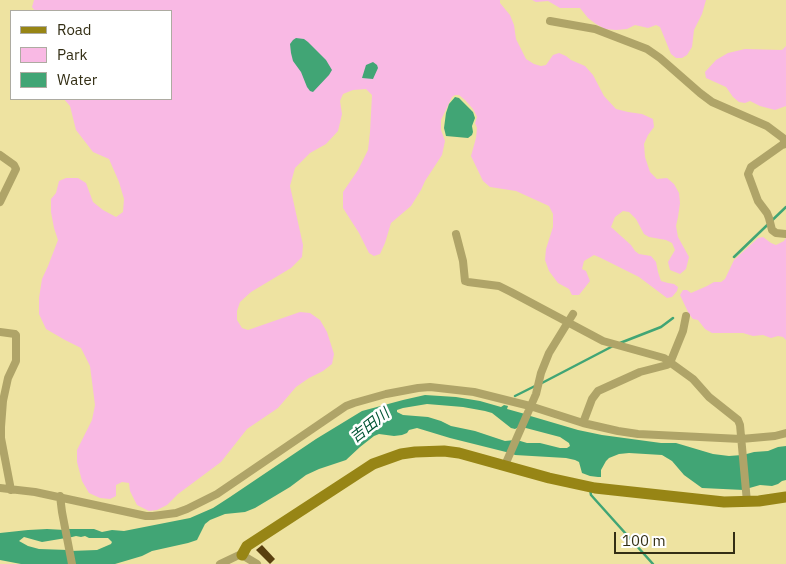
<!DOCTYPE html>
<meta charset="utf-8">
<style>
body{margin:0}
#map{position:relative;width:786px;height:564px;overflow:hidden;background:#eee3a1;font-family:"IBM Plex Sans",sans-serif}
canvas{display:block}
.legend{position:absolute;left:10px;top:10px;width:162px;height:90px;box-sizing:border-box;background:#fff;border:1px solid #adaba1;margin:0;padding:6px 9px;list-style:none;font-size:15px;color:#332e14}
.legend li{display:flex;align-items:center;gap:10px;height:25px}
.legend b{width:25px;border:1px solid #adaba1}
.scale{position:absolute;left:614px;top:532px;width:121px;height:22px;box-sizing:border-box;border:2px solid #332e14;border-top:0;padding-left:6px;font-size:15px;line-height:18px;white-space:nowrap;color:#332e14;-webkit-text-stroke:4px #fff;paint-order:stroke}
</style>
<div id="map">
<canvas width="786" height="564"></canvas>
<ul class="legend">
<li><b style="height:6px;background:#978515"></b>Road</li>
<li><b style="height:14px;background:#f9b9e4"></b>Park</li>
<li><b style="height:14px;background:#41a575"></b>Water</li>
</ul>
<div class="scale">100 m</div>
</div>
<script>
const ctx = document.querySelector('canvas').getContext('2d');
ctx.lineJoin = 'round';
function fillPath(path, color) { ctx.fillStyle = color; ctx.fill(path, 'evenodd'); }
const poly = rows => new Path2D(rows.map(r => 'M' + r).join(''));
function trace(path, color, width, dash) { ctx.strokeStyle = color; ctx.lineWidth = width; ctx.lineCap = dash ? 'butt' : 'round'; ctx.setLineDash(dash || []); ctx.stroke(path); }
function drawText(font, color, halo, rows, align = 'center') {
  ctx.font = font + ' "IBM Plex Sans","Noto Sans JP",sans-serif'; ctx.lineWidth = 5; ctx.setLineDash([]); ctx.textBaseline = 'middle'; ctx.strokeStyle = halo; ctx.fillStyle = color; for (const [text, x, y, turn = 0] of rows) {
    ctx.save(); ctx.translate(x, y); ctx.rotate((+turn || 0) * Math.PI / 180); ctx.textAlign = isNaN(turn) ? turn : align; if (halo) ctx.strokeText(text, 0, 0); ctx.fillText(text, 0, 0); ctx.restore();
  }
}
const green = poly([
 [34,0,500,0,500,3,510,15,514,25,516,39,526,59,534,64,541,66,546,65,553,55,559,53,566,56,571,60,585,66,593,75,604,96,616,109,628,112,642,114,653,119,654,127,648,135,644,144,645,157,650,172,657,179,667,178,674,184,679,193,680,203,678,217,676,226,678,237,689,257,686,269,680,274,670,270,668,262,675,250,672,243,666,240,649,237,644,234,636,219,629,212,623,211,615,217,611,227,631,245,635,251,639,254,651,256,656,262,658,272,661,281,668,283,674,284,678,287,677,291,672,297,667,298,639,277,601,258,594,255,584,261,582,269,586,271,590,281,579,295,572,295,569,289,558,283,549,271,545,260,546,249,553,227,553,214,549,206,516,191,490,187,483,181,471,156,476,138,477,128,475,123,477,117,473,109,465,100,459,95,455,95,452,97,441,120,441,130,445,141,442,155,425,181,421,190,411,206,391,223,385,243,380,254,374,256,369,253,359,233,343,208,343,192,358,170,368,150,370,132,372,95,366,89,353,90,343,94,340,101,342,114,338,131,326,144,310,153,295,168,290,186,303,245,302,257,291,268,251,292,240,302,237,311,237,320,242,328,248,330,300,312,310,313,320,320,327,332,334,354,332,364,323,371,309,378,296,387,278,408,247,429,221,462,178,494,167,505,157,510,149,511,137,505,130,491,129,483,122,482,116,485,116,496,110,499,100,498,89,493,82,481,77,462,77,450,92,420,95,405,90,366,81,348,65,340,46,329,39,314,39,298,42,279,48,266,58,240,54,228,51,212,51,199,56,193,59,181,66,178,78,178,86,183,93,202,103,210,116,217,123,212,124,199,119,182,109,159,93,152,76,130,70,106,64,99,171,99,171,11,35,11,32,7],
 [532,0,706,0,702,14,694,30,692,47,687,55,682,58,676,58,671,54,660,27,656,25,648,28,635,25,627,29,616,30,605,29,596,24,588,18,580,8,560,8,548,1,536,2],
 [786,46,786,106,775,110,760,106,750,101,745,103,739,102,733,97,726,87,706,78,705,72,716,60,728,53,745,49,782,50],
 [763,237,771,243,776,245,784,241,786,238,786,340,783,337,778,336,771,338,763,335,753,336,743,333,712,333,705,329,698,320,693,319,689,314,680,295,683,290,687,290,691,293,707,286,714,282,721,282,725,279,734,260,758,238]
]);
const water = poly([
 [296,38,304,39,308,42,326,60,332,70,329,75,313,92,310,91,307,87,301,72,293,61,291,53,290,44,293,40],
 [373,62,377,65,378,68,373,79,362,78,366,65],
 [455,97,459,98,473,112,475,118,472,126,473,132,472,135,468,138,446,136,444,128,446,113,449,104],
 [425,395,456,397,480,401,501,407,504,405,508,406,507,409,525,414,519,427,515,429,511,428,492,413,485,411,463,407,427,404,403,408,397,410,397,412,403,415,428,417,441,421,451,426,475,431,505,441,515,440,510,453,450,438,417,428,409,430,407,433,402,435,394,436,379,434,374,436,360,447,346,460,319,469,306,475,290,487,255,508,245,512,225,514,210,520,205,524,197,540,188,543,152,551,142,556,115,564,73,564,70,551,97,550,111,544,112,542,108,538,89,538,85,536,81,537,76,536,68,538,66,529,94,529,102,532,112,530,124,531,190,518,213,508,230,497,316,439,362,411,403,400],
 [527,415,578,430,602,435,661,443,676,443,713,454,729,456,742,455,744,490,702,488,684,475,672,461,662,455,629,453,619,454,609,458,606,461,601,470,601,477,598,477,590,476,582,473,579,462,575,460,566,458,515,455,511,453,517,440,527,443,540,443,560,448,567,448,570,446,569,443,560,437,522,427],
 [786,446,786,480,782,481,778,484,772,486,760,485,746,489,743,455,754,452,768,451,778,447],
 [47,529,65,530,66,538,42,542,24,537,19,541,28,546,39,549,68,550,71,564,21,564,0,560,0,533,28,530]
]);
const stream = poly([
 [734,257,786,207],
 [620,343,661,327,673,318],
 [540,384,613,346],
 [515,396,535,386],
 [590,489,591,495,653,564]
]);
const building = poly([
 [262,545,275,559,270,564,256,550]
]);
const street = poly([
 [550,21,595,29,647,49,660,58,700,93,712,102,767,126,783,138,785,143],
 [786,144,782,145,751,167,748,174,758,201,767,213,769,218,772,230,776,233,786,234],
 [0,155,14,165,16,169,0,202],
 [456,234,463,261,465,281,468,282,499,286,511,292,603,341,664,358,693,379,709,397,738,420,740,425,747,502],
 [0,332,15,334,16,335,16,361,8,378,3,401,1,427,1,438,11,490],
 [583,423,592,399,598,391,640,372,667,365,670,363,683,331,686,316],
 [505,465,536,394,541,373,549,353,573,314],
 [0,488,35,492,146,516,153,516,176,513,187,509,217,494,346,406,354,403,386,394,418,388,430,387,474,392,530,406,583,423,618,431,638,434,741,439,775,436,786,433],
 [60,496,62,512,72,564],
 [220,564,239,555,242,555,257,564]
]);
const secondary = poly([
 [242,555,247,546,359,473,373,464,401,454,415,452,444,451,459,453,549,478,595,488,724,502,759,501,786,497]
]);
const waterNames = [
 ["吉田川",370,426,-38]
];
fillPath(green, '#f9b9e4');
fillPath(water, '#41a575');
trace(stream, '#41a575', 2.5);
fillPath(building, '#593f0f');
trace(street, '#afa468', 8);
trace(secondary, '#978515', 11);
drawText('italic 15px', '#005333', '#fff', waterNames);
</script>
